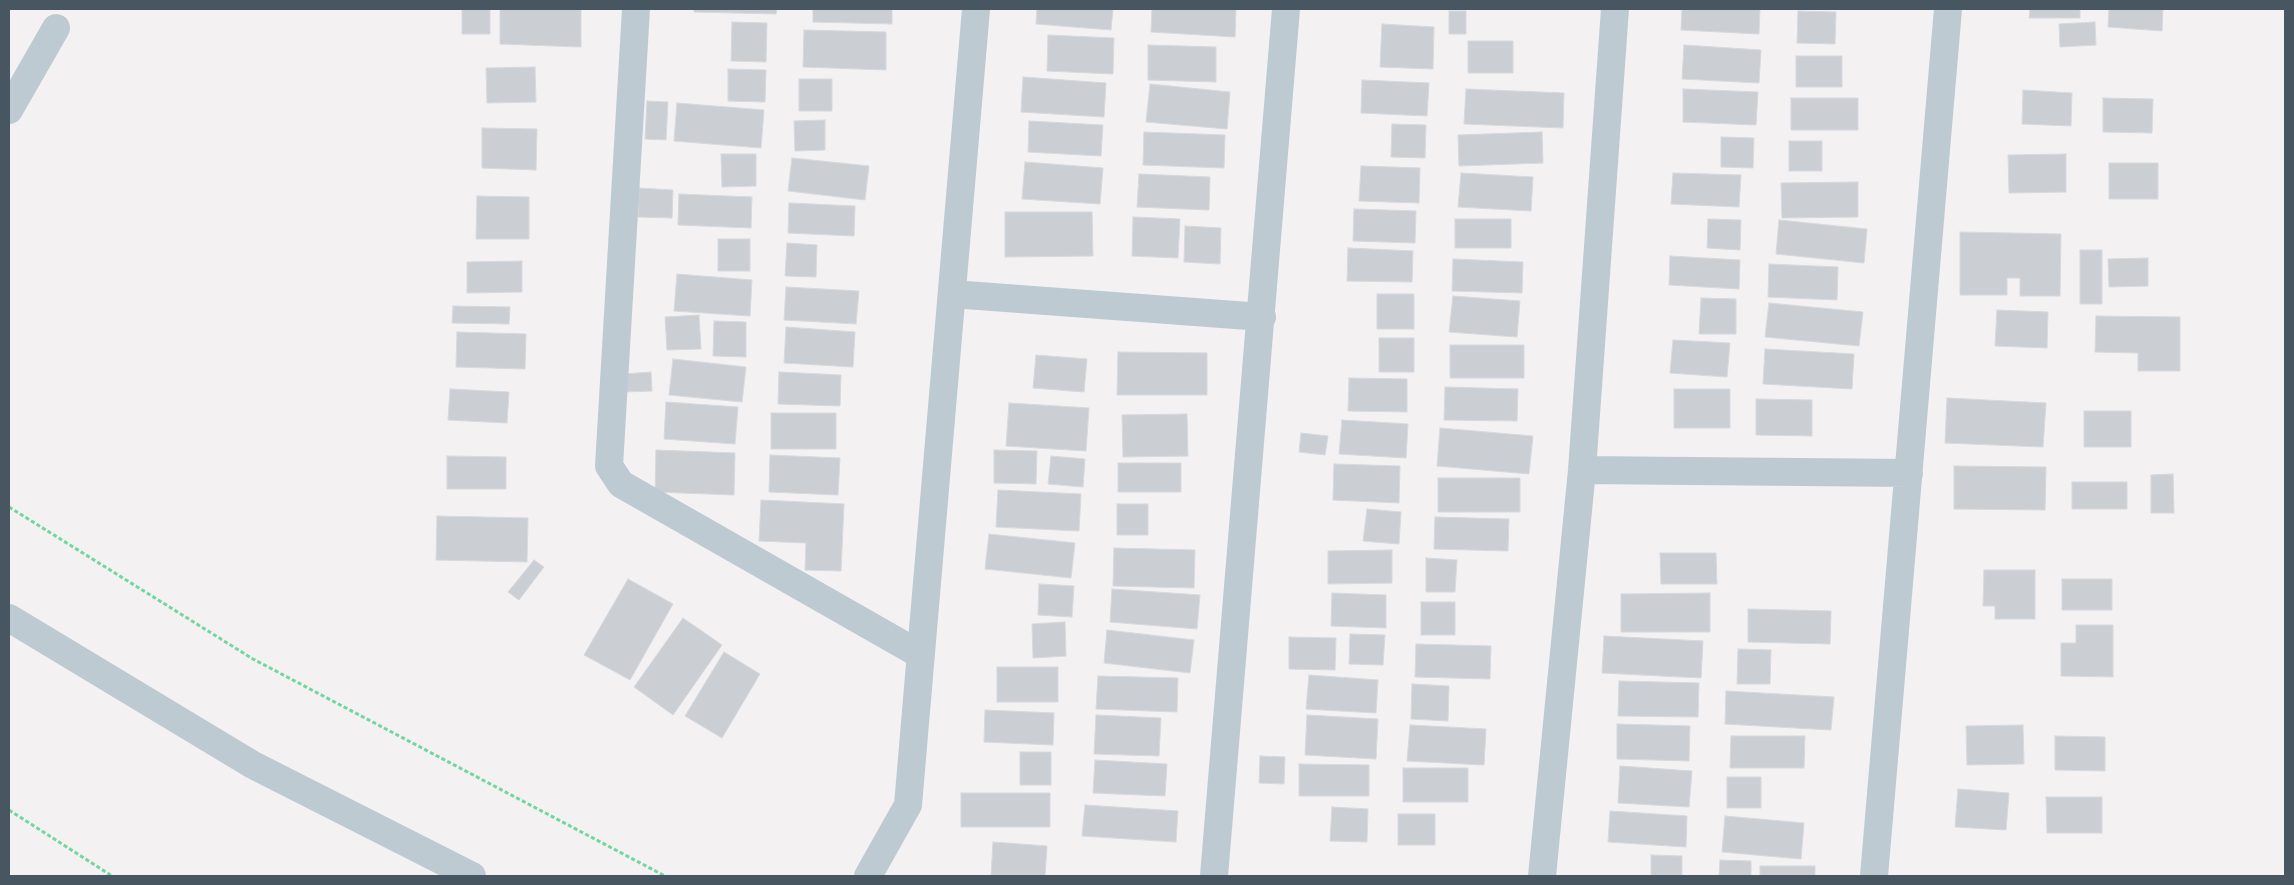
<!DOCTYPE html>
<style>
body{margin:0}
#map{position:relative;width:2294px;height:885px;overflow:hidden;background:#f4f1f2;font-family:Inter,sans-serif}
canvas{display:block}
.frame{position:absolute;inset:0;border:10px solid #475661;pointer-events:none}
</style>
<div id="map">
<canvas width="2294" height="885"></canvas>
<div class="frame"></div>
</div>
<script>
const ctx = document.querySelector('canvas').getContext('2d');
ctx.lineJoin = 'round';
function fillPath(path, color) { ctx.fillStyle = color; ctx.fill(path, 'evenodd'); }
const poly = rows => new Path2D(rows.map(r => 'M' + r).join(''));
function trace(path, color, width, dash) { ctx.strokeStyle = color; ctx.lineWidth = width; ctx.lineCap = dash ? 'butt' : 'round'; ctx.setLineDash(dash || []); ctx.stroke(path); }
const building = poly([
 [462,9,490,9,490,34,462,34,462,9],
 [500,9,581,9,581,47,500,44,500,9],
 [694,9,777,9,776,14,694,12,694,9],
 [813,9,892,9,892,24,813,22,813,9],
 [1037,9,1113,9,1111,30,1036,24,1037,9],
 [1152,9,1236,9,1235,37,1151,32,1152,9],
 [1682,9,1760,9,1759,34,1681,30,1682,9],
 [2030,9,2080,9,2080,18,2029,18,2030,9],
 [2109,9,2163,9,2162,31,2108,27,2109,9],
 [1449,11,1466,11,1466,34,1449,34,1449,11],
 [1798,11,1836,12,1835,44,1797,43,1798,11],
 [732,22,767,23,766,62,731,61,732,22],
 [2095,22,2096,45,2060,47,2059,24,2095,22],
 [1382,24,1434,27,1433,69,1380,67,1382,24],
 [804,30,886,32,886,70,803,67,804,30],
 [1048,35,1114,38,1113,74,1047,71,1048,35],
 [1468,41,1513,41,1513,73,1468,73,1468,41],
 [1148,45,1216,47,1216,82,1148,80,1148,45],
 [1684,45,1761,50,1759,83,1682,79,1684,45],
 [1796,56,1842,56,1842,87,1796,87,1796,56],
 [535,67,536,102,487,103,486,68,535,67],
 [728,69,766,70,765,102,728,101,728,69],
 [1023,77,1106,83,1104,117,1021,112,1023,77],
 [799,79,832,79,832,111,799,111,799,79],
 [1362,80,1429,83,1427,116,1361,113,1362,80],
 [1150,84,1230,92,1227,129,1146,122,1150,84],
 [1466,89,1564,93,1563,128,1464,124,1466,89],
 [1683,89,1758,92,1756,125,1683,122,1683,89],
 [2023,90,2072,93,2071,126,2022,124,2023,90],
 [1791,98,1858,98,1858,130,1791,130,1791,98],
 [2103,98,2153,99,2152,133,2103,132,2103,98],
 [647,101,668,102,666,140,645,139,647,101],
 [677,103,764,110,761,148,674,141,677,103],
 [825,120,825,150,795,151,794,121,825,120],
 [1029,121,1103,125,1101,156,1028,152,1029,121],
 [1392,124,1426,125,1425,158,1391,157,1392,124],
 [482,128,537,129,536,170,482,168,482,128],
 [1144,132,1225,135,1224,168,1143,165,1144,132],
 [1542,132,1543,163,1459,166,1458,135,1542,132],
 [1721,137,1754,138,1753,168,1721,167,1721,137],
 [1789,141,1822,141,1822,171,1789,171,1789,141],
 [721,154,756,154,756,186,722,187,721,154],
 [2066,154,2066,192,2009,193,2008,155,2066,154],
 [792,158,869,166,865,200,788,191,792,158],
 [1025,162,1103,168,1100,204,1022,199,1025,162],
 [2109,163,2158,163,2158,199,2109,199,2109,163],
 [1361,166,1420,168,1419,203,1359,201,1361,166],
 [1461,173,1533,177,1531,211,1458,207,1461,173],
 [1673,173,1741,175,1739,207,1671,204,1673,173],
 [1139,174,1210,177,1209,210,1137,207,1139,174],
 [1858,182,1858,217,1782,218,1781,183,1858,182],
 [639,188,673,190,672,218,638,217,639,188],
 [679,194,752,197,751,228,678,225,679,194],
 [477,196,529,197,529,239,476,239,477,196],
 [789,203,855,206,854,236,788,233,789,203],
 [1354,209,1416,211,1415,243,1353,241,1354,209],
 [1005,212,1092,212,1093,256,1005,257,1005,212],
 [1133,217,1180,219,1178,258,1132,256,1133,217],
 [1455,219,1511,219,1511,248,1455,248,1455,219],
 [1708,219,1741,220,1740,250,1707,248,1708,219],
 [1779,220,1867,229,1864,263,1776,254,1779,220],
 [1185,226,1221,228,1220,264,1184,262,1185,226],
 [1960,232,2061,234,2060,296,2020,296,2020,278,2007,278,2007,295,1960,295,1960,232],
 [718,239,750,239,750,271,718,271,718,239],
 [787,243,817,245,816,277,785,276,787,243],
 [1348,248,1413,251,1412,282,1347,281,1348,248],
 [2080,250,2102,250,2102,304,2080,304,2080,250],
 [1670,256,1740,260,1739,289,1669,285,1670,256],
 [2148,258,2148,286,2109,287,2108,259,2148,258],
 [1453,259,1523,262,1522,293,1452,291,1453,259],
 [522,261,522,292,467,293,467,262,522,261],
 [1769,264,1838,267,1837,300,1768,297,1769,264],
 [677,274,752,280,750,316,674,311,677,274],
 [786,287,859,291,856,324,784,320,786,287],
 [1377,294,1414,294,1414,329,1377,329,1377,294],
 [1453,296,1520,301,1517,337,1449,332,1453,296],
 [1701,298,1736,299,1736,334,1699,334,1701,298],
 [1769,303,1863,312,1859,346,1765,337,1769,303],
 [453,306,510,307,509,324,452,323,453,306],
 [1997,310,2048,312,2047,348,1995,346,1997,310],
 [699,315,701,349,667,350,665,317,699,315],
 [2096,316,2180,317,2180,371,2138,371,2138,353,2095,352,2096,316],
 [714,321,746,322,746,357,713,356,714,321],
 [786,327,855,332,853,367,784,363,786,327],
 [457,332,526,334,525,369,456,367,457,332],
 [1379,338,1414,338,1414,372,1379,372,1379,338],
 [1673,340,1730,343,1727,377,1670,373,1673,340],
 [1450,345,1524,345,1524,378,1450,378,1450,345],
 [1765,349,1854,354,1852,389,1763,384,1765,349],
 [1118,352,1207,353,1207,395,1117,395,1118,352],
 [1036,355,1087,359,1084,392,1033,388,1036,355],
 [673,359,746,367,742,402,669,395,673,359],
 [651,372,652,391,624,392,623,374,651,372],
 [779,372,841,375,840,406,778,404,779,372],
 [1349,378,1407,379,1407,412,1348,411,1349,378],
 [1445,387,1518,389,1517,421,1444,420,1445,387],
 [450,389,509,392,507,423,448,420,450,389],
 [1674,389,1730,389,1730,428,1674,428,1674,389],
 [1947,398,2046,403,2043,447,1945,443,1947,398],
 [1756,399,1812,400,1812,436,1756,435,1756,399],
 [666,402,738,407,735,444,664,439,666,402],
 [1009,403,1089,408,1086,451,1006,446,1009,403],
 [2084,411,2131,411,2131,447,2084,447,2084,411],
 [771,413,836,413,836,449,771,449,771,413],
 [1187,414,1188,456,1123,457,1122,415,1187,414],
 [1342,420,1408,424,1406,458,1339,454,1342,420],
 [1440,428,1533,436,1529,474,1437,466,1440,428],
 [1301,433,1328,436,1325,455,1299,452,1301,433],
 [656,450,735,453,734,495,655,492,656,450],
 [994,450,1037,451,1036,484,994,483,994,450],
 [770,455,840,458,838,495,769,492,770,455],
 [447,456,506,457,506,489,447,489,447,456],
 [1051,456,1085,459,1083,487,1048,484,1051,456],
 [1118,463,1181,463,1181,492,1118,492,1118,463],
 [1334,464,1400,466,1399,503,1333,500,1334,464],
 [1954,466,2046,467,2045,510,1954,509,1954,466],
 [2173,474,2174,513,2151,513,2151,475,2173,474],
 [1438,478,1520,478,1520,512,1438,512,1438,478],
 [2072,482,2127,482,2127,509,2072,509,2072,482],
 [998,490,1081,494,1079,531,996,527,998,490],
 [761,500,844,504,841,571,805,570,806,543,759,541,761,500],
 [1117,504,1148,504,1148,535,1117,535,1117,504],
 [1367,509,1401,512,1399,544,1363,541,1367,509],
 [437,516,528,518,527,562,436,560,437,516],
 [1435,517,1509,519,1508,551,1434,549,1435,517],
 [989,534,1075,543,1071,578,985,569,989,534],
 [1114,548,1195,550,1194,588,1113,586,1114,548],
 [1392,550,1392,583,1328,584,1328,551,1392,550],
 [1660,553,1716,553,1717,584,1661,584,1660,553],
 [1426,558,1457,560,1455,592,1426,592,1426,558],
 [534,560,544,567,519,600,508,592,534,560],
 [1984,570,2035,570,2035,619,1995,619,1995,606,1983,606,1984,570],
 [628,579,673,604,630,680,584,655,628,579],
 [2062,579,2112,579,2112,610,2062,610,2062,579],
 [1039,584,1074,586,1072,617,1038,615,1039,584],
 [1112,589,1200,595,1197,629,1110,622,1112,589],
 [1332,593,1386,595,1386,628,1331,626,1332,593],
 [1710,593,1710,632,1621,632,1621,594,1710,593],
 [1421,602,1455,602,1455,635,1421,635,1421,602],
 [1748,609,1831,611,1830,644,1748,642,1748,609],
 [683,618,722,645,673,715,634,687,683,618],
 [1065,622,1066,656,1033,658,1032,624,1065,622],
 [2076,625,2113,625,2113,677,2061,676,2061,643,2076,643,2076,625],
 [1107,630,1194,640,1190,673,1104,663,1107,630],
 [1350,634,1385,635,1383,665,1349,664,1350,634],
 [1604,636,1703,641,1701,678,1602,673,1604,636],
 [1289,637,1336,638,1335,670,1289,669,1289,637],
 [1416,644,1491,646,1490,679,1415,677,1416,644],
 [1738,649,1771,650,1770,684,1737,684,1738,649],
 [724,652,760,674,722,738,685,716,724,652],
 [997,667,1058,667,1058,702,997,702,997,667],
 [1309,675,1378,680,1376,713,1306,709,1309,675],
 [1098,676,1178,678,1177,712,1096,709,1098,676],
 [1619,681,1699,683,1698,717,1618,716,1619,681],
 [1412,684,1449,686,1448,721,1411,719,1412,684],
 [1726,691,1834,697,1831,730,1725,724,1726,691],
 [985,710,1054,713,1053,745,984,742,985,710],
 [1096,715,1161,718,1159,756,1094,754,1096,715],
 [1307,715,1378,719,1376,759,1305,755,1307,715],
 [1617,724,1690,726,1689,761,1617,759,1617,724],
 [1410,725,1486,729,1484,765,1407,761,1410,725],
 [2023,725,2024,764,1967,765,1966,726,2023,725],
 [1731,736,1805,736,1804,768,1730,768,1731,736],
 [2055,736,2105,737,2105,771,2055,770,2055,736],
 [1020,752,1051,752,1051,785,1020,785,1020,752],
 [1260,756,1285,757,1284,784,1259,783,1260,756],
 [1095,760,1167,764,1165,796,1093,793,1095,760],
 [1299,764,1369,765,1369,796,1299,796,1299,764],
 [1620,766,1692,771,1689,807,1618,803,1620,766],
 [1403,768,1468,768,1468,802,1403,802,1403,768],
 [1727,777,1761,777,1761,808,1727,808,1727,777],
 [1958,789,2009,793,2006,830,1955,827,1958,789],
 [961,793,1050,793,1050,827,961,827,961,793],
 [2046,797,2102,797,2102,833,2047,833,2046,797],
 [1085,805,1178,811,1176,842,1082,836,1085,805],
 [1332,807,1368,809,1367,842,1330,841,1332,807],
 [1610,811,1687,816,1686,847,1608,842,1610,811],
 [1398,814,1435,814,1435,845,1398,845,1398,814],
 [1725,816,1804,823,1801,859,1722,852,1725,816],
 [993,842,1047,846,1045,876,991,876,993,842],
 [1651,855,1682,856,1682,876,1651,876,1651,855],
 [1720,860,1751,861,1751,876,1719,876,1720,860],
 [1760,866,1815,866,1815,876,1760,876,1760,866]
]);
const path = poly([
 [9,507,253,659,665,876],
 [9,810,112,876]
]);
const minor = poly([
 [636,9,609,466,621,484,921,655],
 [9,110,56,28],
 [952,294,1262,317],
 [1582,470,1909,473],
 [9,618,253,765,472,876],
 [868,876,908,805,976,9],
 [1214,876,1286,9],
 [1542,876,1582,470,1615,9],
 [1874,876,1948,9]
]);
fillPath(building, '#cbcfd4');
trace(building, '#d5d8dd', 1);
trace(path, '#71d6a0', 3, [4, 2.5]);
trace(minor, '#becad2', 28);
</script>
